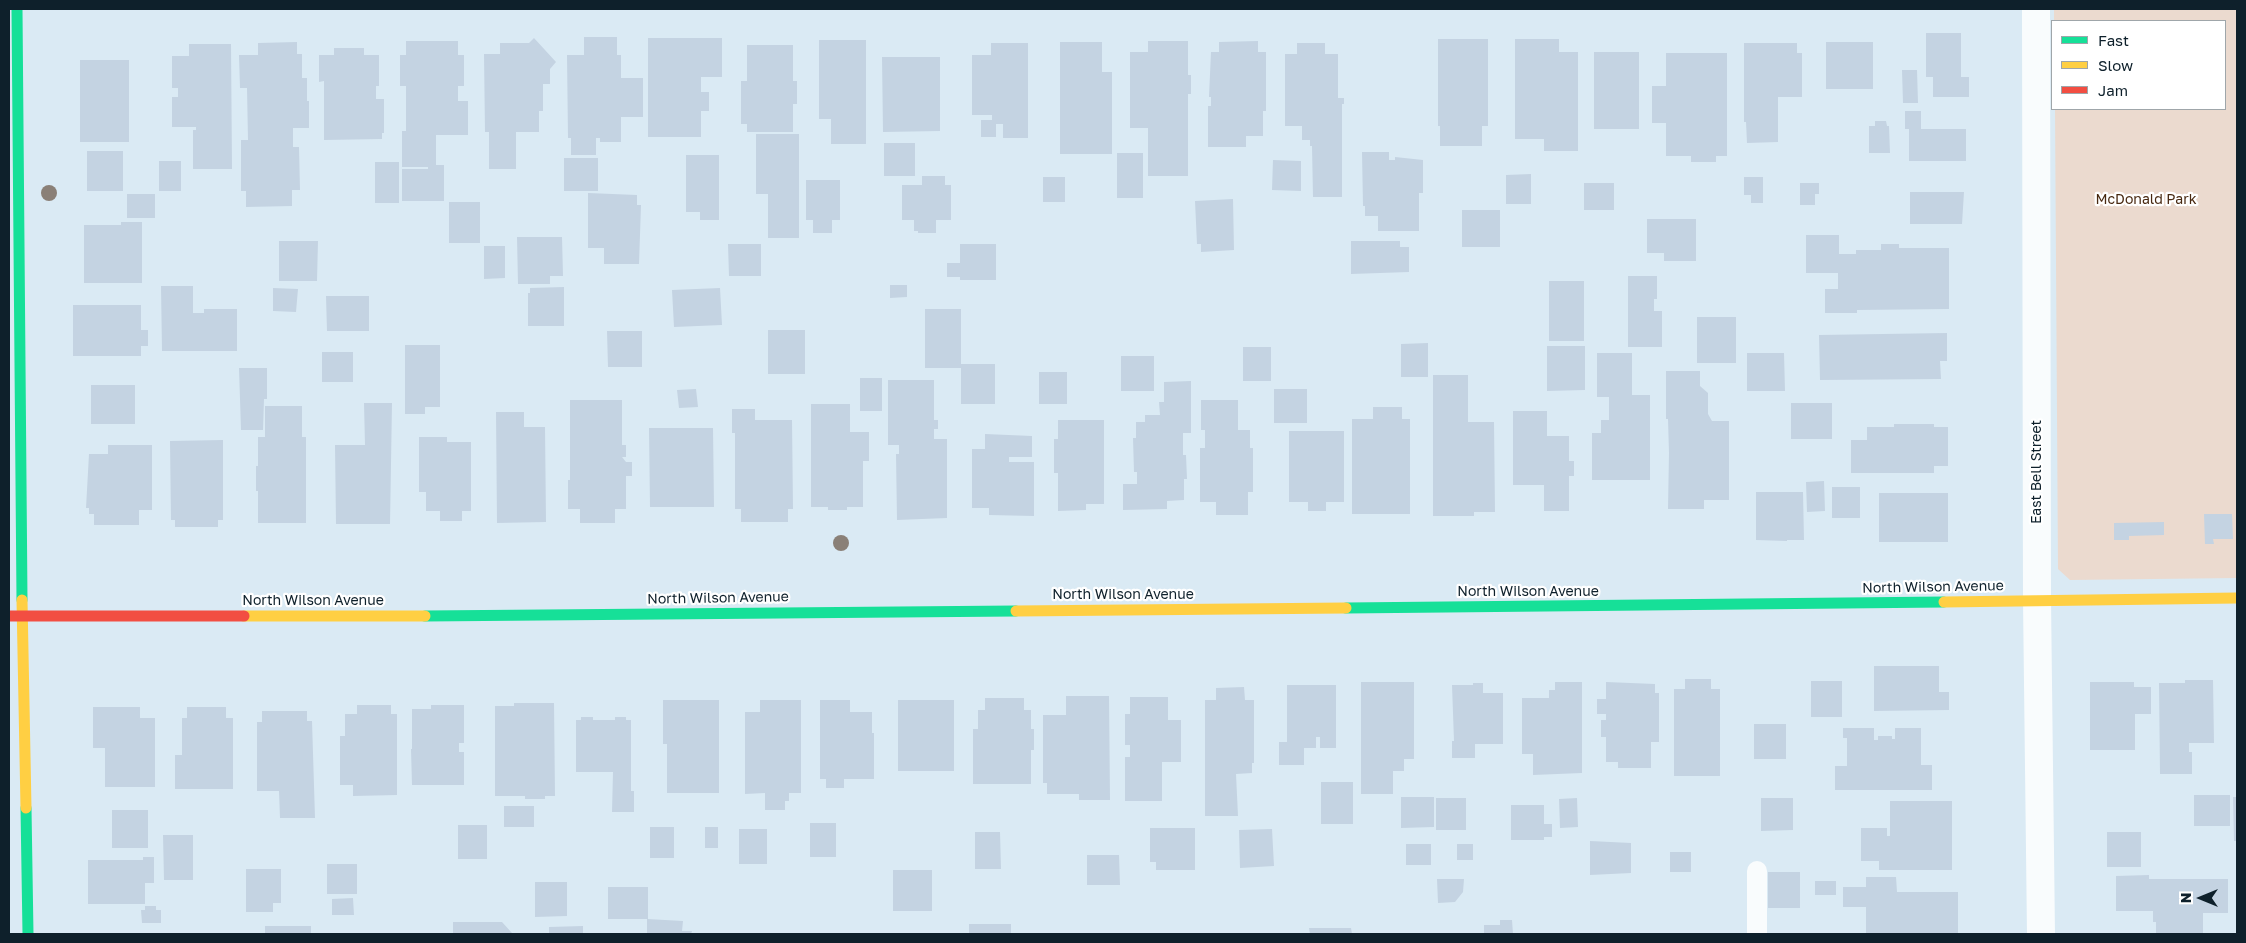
<!DOCTYPE html>
<style>
body{margin:0}
#map{position:relative;width:2246px;height:943px;overflow:hidden;background:#daeaf4;font-family:"Golos Text",sans-serif}
canvas{display:block}
.frame{position:absolute;inset:0;border:10px solid #0e202b;pointer-events:none}
.legend{position:absolute;left:2051px;top:20px;width:175px;height:90px;box-sizing:border-box;background:#fff;border:1px solid #9fa6aa;margin:0;padding:6px 9px;list-style:none;font-size:15px;color:#0e202b}
.legend li{display:flex;align-items:center;gap:10px;height:25px}
.legend b{width:25px;border:1px solid #9fa6aa}
.north{position:absolute;left:2176px;top:873px;width:50px;height:50px;-webkit-text-stroke:4px #fff;paint-order:stroke;rotate:270deg;font-size:14px;font-weight:700;line-height:20px;text-align:center;color:#0e202b}
.north::after{content:'';display:block;margin:auto;width:18px;height:22px;background:#0e202b;clip-path:polygon(50% 0,100% 100%,50% 72%,0 100%)}
</style>
<div id="map">
<canvas width="2246" height="943"></canvas>
<div class="frame"></div>
<ul class="legend">
<li><b style="height:6px;background:#16e098"></b>Fast</li>
<li><b style="height:6px;background:#ffcf43"></b>Slow</li>
<li><b style="height:6px;background:#f24e42"></b>Jam</li>
</ul>
<div class="north">N</div>
</div>
<script>
const ctx = document.querySelector('canvas').getContext('2d');
ctx.lineJoin = 'round';
function fillPath(path, color) { ctx.fillStyle = color; ctx.fill(path, 'evenodd'); }
const poly = rows => new Path2D(rows.map(r => 'M' + r).join(''));
function trace(path, color, width, dash) { ctx.strokeStyle = color; ctx.lineWidth = width; ctx.lineCap = dash ? 'butt' : 'round'; ctx.setLineDash(dash || []); ctx.stroke(path); }
function drawText(font, color, halo, rows, align = 'center') {
  ctx.font = font + ' "Golos Text",sans-serif'; ctx.lineWidth = 4.5; ctx.setLineDash([]); ctx.textBaseline = 'middle'; ctx.strokeStyle = halo; ctx.fillStyle = color; for (const [text, x, y, turn = 0] of rows) {
    ctx.save(); ctx.translate(x, y); ctx.rotate((+turn || 0) * Math.PI / 180); ctx.textAlign = isNaN(turn) ? turn : align; if (halo) ctx.strokeText(text, 0, 0); ctx.fillText(text, 0, 0); ctx.restore();
  }
}
const green = poly([
 [2054,9,2237,9,2237,578,2070,580,2058,569,2055,109,2225,109,2225,21,2054,21]
]);
const building = poly([
 [1926,33,1961,33,1961,77,1969,77,1969,97,1933,97,1933,77,1926,77],
 [584,37,617,37,617,55,621,55,621,78,643,78,643,117,621,117,621,142,600,142,600,138,596,138,596,155,571,155,571,138,568,138,567,55,584,55],
 [534,38,556,62,550,69,550,84,543,84,543,111,539,111,539,132,516,132,516,169,489,169,489,132,485,132,484,54,500,54,500,43,529,43],
 [648,38,722,38,722,77,701,77,701,92,709,92,709,111,701,111,701,137,648,137],
 [1438,39,1488,39,1488,126,1482,126,1482,146,1440,146,1440,126,1438,126],
 [1515,39,1559,39,1559,52,1578,52,1578,151,1544,151,1544,139,1515,139],
 [819,40,866,40,866,144,831,144,831,119,819,119],
 [406,41,458,41,458,55,464,55,464,86,458,86,458,101,468,101,468,135,436,135,436,165,444,165,444,201,402,201,402,169,428,169,428,167,402,167,402,131,406,131,406,86,400,86,400,55,406,55],
 [1148,41,1188,41,1188,75,1191,75,1191,94,1188,94,1188,176,1148,176,1148,128,1130,128,1130,52,1148,52],
 [1258,41,1258,52,1266,52,1266,111,1263,111,1263,136,1246,136,1246,147,1208,147,1208,106,1211,106,1211,97,1209,97,1211,52,1219,52,1219,42],
 [297,42,297,54,302,54,302,78,307,78,307,101,309,101,309,128,293,128,293,147,299,147,300,190,292,190,292,206,246,207,246,191,241,191,241,140,248,140,247,88,240,88,239,55,258,55,258,43],
 [1060,42,1102,42,1102,72,1112,72,1112,154,1060,154],
 [1826,42,1873,42,1873,89,1826,89],
 [991,43,1028,43,1028,138,1003,138,1003,124,996,124,996,137,981,137,981,120,992,120,992,115,972,115,972,55,991,55],
 [1297,43,1325,43,1325,54,1338,54,1338,98,1344,98,1344,104,1342,104,1342,197,1313,197,1312,146,1310,146,1310,140,1302,140,1302,126,1285,126,1285,54,1297,54],
 [1744,43,1797,43,1797,53,1802,53,1802,97,1778,97,1778,142,1747,143,1746,122,1744,122],
 [189,44,231,44,232,169,193,169,193,130,196,130,196,127,172,127,172,97,178,97,178,88,172,88,172,56,189,56],
 [747,45,793,45,793,81,797,81,797,104,793,104,793,132,747,132,747,124,741,124,741,81,747,81],
 [334,48,364,48,364,55,379,55,379,86,376,86,376,99,384,99,384,133,382,133,382,139,324,140,324,81,319,82,319,55,334,55],
 [1594,52,1639,52,1639,129,1594,129],
 [1666,53,1727,53,1727,156,1716,156,1716,162,1691,162,1691,156,1666,156,1666,123,1652,123,1652,86,1666,86],
 [882,57,940,57,940,131,883,132],
 [80,60,129,60,129,142,80,142],
 [1902,70,1917,70,1918,103,1903,103],
 [1905,111,1921,111,1921,129,1966,129,1966,161,1909,161,1909,129,1905,129],
 [1875,121,1886,121,1887,126,1889,126,1890,153,1869,153,1869,126,1875,126],
 [756,134,799,134,799,238,768,238,768,194,756,194],
 [884,143,915,143,915,176,884,176],
 [87,151,123,151,123,191,87,191],
 [1362,152,1389,152,1389,160,1395,160,1395,157,1423,160,1423,193,1419,193,1419,231,1378,231,1378,216,1365,216,1365,206,1363,206],
 [1117,153,1143,153,1143,198,1117,198],
 [686,155,719,155,719,220,700,220,700,212,686,212],
 [564,158,598,158,598,191,564,191],
 [1273,160,1301,161,1301,191,1272,190],
 [159,161,181,161,181,191,159,191],
 [375,162,399,162,399,203,375,203],
 [1531,174,1531,204,1506,204,1506,175],
 [922,176,945,176,945,185,951,185,951,220,936,220,936,233,918,233,918,231,914,231,914,220,902,220,902,185,922,185],
 [1043,177,1065,177,1065,202,1043,202],
 [1744,177,1763,177,1763,203,1751,203,1751,195,1744,195],
 [806,180,840,180,840,220,832,220,832,233,813,233,813,220,806,220],
 [1584,183,1614,183,1614,210,1584,210],
 [1800,183,1819,183,1819,194,1815,194,1815,205,1800,205],
 [1910,192,1964,192,1962,224,1910,224],
 [588,193,637,195,637,205,641,205,639,264,604,264,604,248,588,248],
 [127,194,155,194,155,218,127,218],
 [1233,199,1234,250,1201,252,1201,244,1197,244,1195,201],
 [449,202,480,202,480,243,449,243],
 [1462,210,1500,210,1500,247,1462,247],
 [1647,219,1696,219,1696,261,1664,261,1664,253,1647,253],
 [121,222,142,222,142,283,84,283,84,225,121,225],
 [1806,235,1839,235,1839,254,1856,254,1856,250,1881,250,1881,244,1899,244,1899,248,1949,248,1949,309,1857,310,1857,313,1825,313,1825,289,1838,289,1838,273,1806,273],
 [517,237,562,237,563,276,550,276,550,284,518,284],
 [279,241,318,241,317,281,279,281],
 [1351,241,1400,241,1400,247,1409,247,1409,272,1351,274],
 [728,244,761,244,761,276,729,276],
 [960,244,996,244,996,280,960,280,960,277,947,277,947,263,960,263],
 [484,246,505,246,505,278,484,279],
 [1628,276,1657,276,1657,299,1654,299,1654,311,1662,311,1662,347,1628,347],
 [1549,281,1584,281,1584,341,1549,341],
 [890,285,907,285,907,297,890,298],
 [161,286,193,286,193,313,204,313,204,309,237,309,237,351,162,351],
 [564,287,564,326,528,326,528,293,530,293,530,288],
 [273,288,298,289,296,312,273,311],
 [720,288,722,325,674,327,672,290],
 [326,296,369,296,369,331,327,331],
 [73,305,141,305,141,330,148,330,148,346,141,346,141,356,73,356],
 [925,309,961,309,961,364,995,364,995,404,961,404,961,368,925,368],
 [1697,317,1736,317,1736,363,1697,363],
 [768,330,805,330,805,374,768,374],
 [607,331,642,331,642,367,608,367],
 [1947,333,1947,361,1940,361,1941,379,1820,380,1819,335],
 [1428,343,1428,377,1401,377,1401,344],
 [405,345,440,345,440,407,425,407,425,414,405,414],
 [1547,346,1585,346,1585,390,1547,391],
 [1243,347,1271,347,1271,381,1243,381],
 [322,352,353,352,353,382,322,382],
 [1597,353,1632,353,1632,395,1650,395,1650,480,1592,480,1592,433,1601,433,1601,420,1609,420,1609,397,1597,397],
 [1747,353,1784,353,1785,391,1747,391],
 [1121,356,1154,356,1154,391,1121,391],
 [239,368,267,368,267,399,264,399,263,430,241,430],
 [1666,371,1700,371,1700,386,1708,393,1708,414,1712,421,1729,421,1729,500,1704,500,1704,509,1668,509,1669,453,1668,419,1666,419],
 [1039,372,1067,372,1067,404,1039,404],
 [1433,375,1468,375,1468,422,1494,422,1495,512,1474,512,1474,516,1433,516],
 [860,378,882,378,882,411,860,411],
 [888,380,934,380,934,420,938,420,938,429,934,429,934,439,947,439,947,518,897,520,896,454,899,454,899,445,888,445],
 [1191,381,1191,433,1183,433,1183,455,1186,455,1187,479,1184,479,1184,500,1167,501,1167,509,1123,510,1123,484,1137,484,1137,472,1134,472,1133,438,1136,438,1136,422,1145,422,1145,415,1160,415,1159,402,1164,402,1164,382],
 [91,385,135,385,135,424,91,424],
 [696,389,698,407,679,408,677,390],
 [1274,389,1307,389,1307,423,1274,423],
 [570,400,622,400,622,445,626,445,626,457,622,457,626,462,632,462,632,476,626,476,626,509,615,509,615,523,580,523,580,509,568,509,568,480,570,480],
 [1201,400,1238,400,1238,430,1250,430,1250,448,1253,448,1253,492,1248,492,1248,515,1216,515,1216,502,1200,502,1200,448,1205,448,1205,430,1201,430],
 [364,403,392,403,390,524,336,524,335,445,365,445],
 [1791,403,1832,403,1832,439,1791,439],
 [811,404,850,404,850,432,869,432,869,461,863,461,863,507,847,507,847,510,828,510,828,507,811,507],
 [265,406,302,406,302,437,306,437,306,523,258,523,258,491,256,491,256,466,258,466,258,437,265,437],
 [1373,407,1402,407,1402,419,1410,419,1410,514,1352,514,1352,419,1373,419],
 [732,409,755,409,755,420,792,420,793,509,788,509,788,522,741,522,741,509,735,509,735,433,732,433],
 [1513,411,1547,411,1547,436,1569,436,1569,461,1574,461,1574,476,1569,476,1569,511,1544,511,1544,485,1513,485],
 [496,412,524,412,524,427,545,427,546,522,497,523],
 [1058,420,1104,420,1104,504,1086,504,1086,510,1058,511,1058,473,1054,473,1054,439,1058,439],
 [1894,424,1934,424,1934,427,1948,427,1948,466,1934,466,1934,473,1851,473,1851,440,1867,440,1867,427,1894,427],
 [649,428,713,428,714,507,650,507],
 [1289,431,1344,431,1344,502,1326,502,1326,511,1308,511,1308,502,1289,502],
 [985,434,1032,436,1032,457,1009,457,1009,462,1034,462,1034,516,989,515,989,508,972,508,972,449,985,449],
 [419,437,447,437,447,442,471,442,471,511,462,511,462,521,440,521,440,511,426,511,426,492,419,492],
 [223,440,223,520,218,520,218,527,175,527,175,520,171,520,170,441],
 [108,445,152,445,152,510,139,510,139,525,94,525,94,514,89,514,89,508,86,508,89,454,108,454],
 [1824,481,1825,511,1807,512,1806,482],
 [1832,487,1860,487,1860,518,1832,518],
 [1756,492,1803,492,1804,540,1787,540,1787,541,1756,540],
 [1879,493,1948,493,1948,542,1879,542],
 [2204,514,2232,514,2233,539,2213,539,2214,544,2205,544],
 [2164,522,2164,535,2129,536,2129,540,2114,540,2114,523],
 [1874,666,1939,666,1939,692,1949,692,1949,710,1874,711],
 [1685,679,1711,679,1711,689,1720,689,1720,776,1674,776,1674,689,1685,689],
 [2185,680,2213,680,2214,743,2189,743,2189,752,2192,752,2192,774,2160,774,2159,683,2185,683],
 [1811,681,1842,681,1842,717,1811,717],
 [1361,682,1414,682,1414,759,1404,759,1404,771,1393,771,1393,794,1361,794],
 [1555,682,1582,682,1582,773,1533,775,1533,754,1522,754,1522,698,1549,698,1549,690,1555,690],
 [1606,682,1655,684,1655,693,1659,693,1659,742,1651,742,1651,768,1618,768,1618,762,1606,762,1606,737,1601,737,1601,720,1606,720,1606,714,1597,714,1597,699,1606,699],
 [2090,682,2134,682,2134,687,2151,687,2151,714,2135,714,2135,750,2090,750],
 [1473,683,1483,683,1483,693,1503,693,1503,744,1475,744,1475,758,1452,758,1452,741,1454,741,1452,685,1473,685],
 [1287,685,1336,685,1336,748,1320,748,1320,737,1316,737,1316,748,1304,748,1304,765,1279,765,1279,742,1287,742],
 [1244,687,1245,700,1254,700,1254,763,1252,763,1252,773,1236,774,1238,816,1205,816,1205,700,1216,700,1216,688],
 [1066,696,1109,696,1110,800,1079,800,1079,794,1047,794,1047,783,1043,783,1043,715,1066,715],
 [1130,697,1168,697,1168,720,1181,720,1181,762,1162,762,1162,801,1125,801,1125,757,1130,757,1130,745,1125,745,1125,714,1130,714],
 [985,698,1024,698,1024,710,1031,710,1031,729,1034,729,1034,750,1031,750,1031,784,973,784,973,729,978,729,978,710,985,710],
 [663,700,719,700,719,793,667,793,667,744,663,744],
 [760,700,801,700,801,793,789,793,789,801,785,801,785,810,765,810,765,793,745,794,745,712,760,712],
 [820,700,850,700,850,712,872,712,872,733,874,733,874,779,844,779,844,788,826,788,826,779,820,779],
 [898,700,954,700,954,771,898,771],
 [514,703,554,703,555,796,545,796,545,799,525,799,525,796,495,796,495,706,514,706],
 [357,705,391,705,391,714,397,714,397,795,353,796,353,785,340,785,340,736,345,736,345,714,357,714],
 [431,705,464,705,464,743,459,743,459,752,464,752,464,785,412,785,411,749,412,749,412,709,431,709],
 [93,707,140,707,140,718,155,718,155,787,105,787,105,748,93,748],
 [187,707,226,707,226,718,233,718,233,789,175,789,175,755,182,755,182,718,187,718],
 [262,711,307,711,307,721,312,721,315,818,280,818,279,791,257,791,257,722,262,722],
 [581,717,593,717,593,720,615,720,615,717,626,717,626,720,631,720,631,791,634,791,634,812,612,812,613,772,576,772,576,720,581,720],
 [1754,724,1786,724,1786,759,1754,759],
 [1843,728,1874,728,1874,740,1878,740,1878,736,1892,736,1892,739,1895,739,1895,728,1921,728,1921,765,1932,765,1932,790,1835,790,1835,766,1847,766,1847,738,1843,738],
 [1321,782,1353,782,1353,824,1321,824],
 [2194,795,2230,795,2230,826,2194,826],
 [1401,797,1434,797,1434,827,1401,828],
 [2233,797,2237,797,2237,841,2234,841],
 [1436,798,1466,798,1466,830,1436,830],
 [1577,798,1578,827,1560,828,1559,799],
 [1761,798,1793,798,1793,830,1761,831],
 [1890,801,1952,801,1952,870,1879,870,1879,861,1861,861,1861,828,1887,828,1887,836,1890,836],
 [1511,805,1544,805,1544,824,1552,824,1552,837,1544,837,1544,840,1511,840],
 [504,806,534,806,534,827,504,827],
 [112,810,148,810,148,848,112,848],
 [810,823,836,823,836,857,810,857],
 [458,825,487,825,487,859,458,859],
 [650,827,674,827,674,858,650,858],
 [705,827,718,827,718,848,705,848],
 [1150,828,1195,828,1195,870,1156,870,1156,862,1150,862],
 [739,829,767,829,767,864,739,864],
 [1272,829,1274,866,1240,868,1239,830],
 [975,832,1000,832,1001,869,975,869],
 [2107,832,2141,832,2141,867,2107,867],
 [163,835,193,835,193,880,164,880],
 [1590,841,1631,843,1631,873,1590,875],
 [1406,844,1431,844,1431,865,1406,865],
 [1457,844,1473,844,1473,860,1457,860],
 [1670,852,1691,852,1691,872,1670,872],
 [1087,855,1119,855,1120,885,1087,885],
 [143,857,154,857,154,883,145,883,145,904,88,904,88,860,143,860],
 [327,864,357,864,357,894,327,894],
 [246,869,281,869,281,903,273,903,273,912,246,912],
 [893,870,932,870,932,911,893,911],
 [1768,872,1800,872,1800,908,1768,908],
 [2149,875,2149,879,2228,879,2228,913,2203,913,2203,934,2156,934,2156,922,2153,922,2153,911,2116,911,2116,876],
 [1866,877,1896,877,1897,892,1958,892,1958,934,1866,934,1866,907,1843,907,1843,887,1866,887],
 [1437,879,1464,879,1463,892,1455,902,1438,903],
 [1815,881,1836,881,1836,895,1815,895],
 [535,882,567,882,567,916,535,917],
 [608,887,648,887,648,919,608,919],
 [353,898,354,915,332,915,332,899],
 [145,906,156,906,156,910,161,910,161,923,142,923,141,910,145,910],
 [647,919,683,921,682,931,692,931,691,934,647,934],
 [1500,920,1512,920,1513,934,1484,934,1484,925,1500,925],
 [453,922,502,922,512,933,453,934],
 [969,924,1011,924,1011,934,969,934],
 [265,926,311,926,311,934,265,934],
 [583,926,583,934,549,934,549,927],
 [1309,928,1351,928,1352,934,1310,934]
]);
const lane = poly([
 [1757,871,1757,934]
]);
const street = poly([
 [2036,9,2037,600,2041,934]
]);
const fast = poly([
 [17,9,22,600],
 [1346,608,1944,602],
 [425,616,1016,611],
 [26,808,28,934]
]);
const slow = poly([
 [22,600,26,808],
 [1944,602,2237,598],
 [1016,611,1346,608],
 [244,616,425,616]
]);
const jam = poly([
 [9,616,244,616]
]);
const trees = [
 [49,193],
 [841,543]
];
const parkNames = [
 ["McDonald Park",2146,200]
];
const streetNames = [
 ["East Bell Street",2037,472,-90],
 ["North Wilson Avenue",1933,587,-1],
 ["North Wilson Avenue",1528,592],
 ["North Wilson Avenue",1123,595],
 ["North Wilson Avenue",718,598,-1],
 ["North Wilson Avenue",313,601]
];
fillPath(green, '#ebdacf');
fillPath(building, '#c4d3e2');
trace(lane, '#f9fcfd', 20);
trace(street, '#f9fcfd', 28);
trace(fast, '#16e098', 11);
trace(slow, '#ffcf43', 11);
trace(jam, '#f24e42', 11);
ctx.fillStyle = '#8a8077';
for (const [x, y] of trees) { ctx.beginPath(); ctx.arc(x, y, 8, 0, 2 * Math.PI); ctx.fill(); }
drawText('14px', '#482911', '#fff', parkNames);
drawText('14px', '#0e202b', '#fff', streetNames);
</script>
